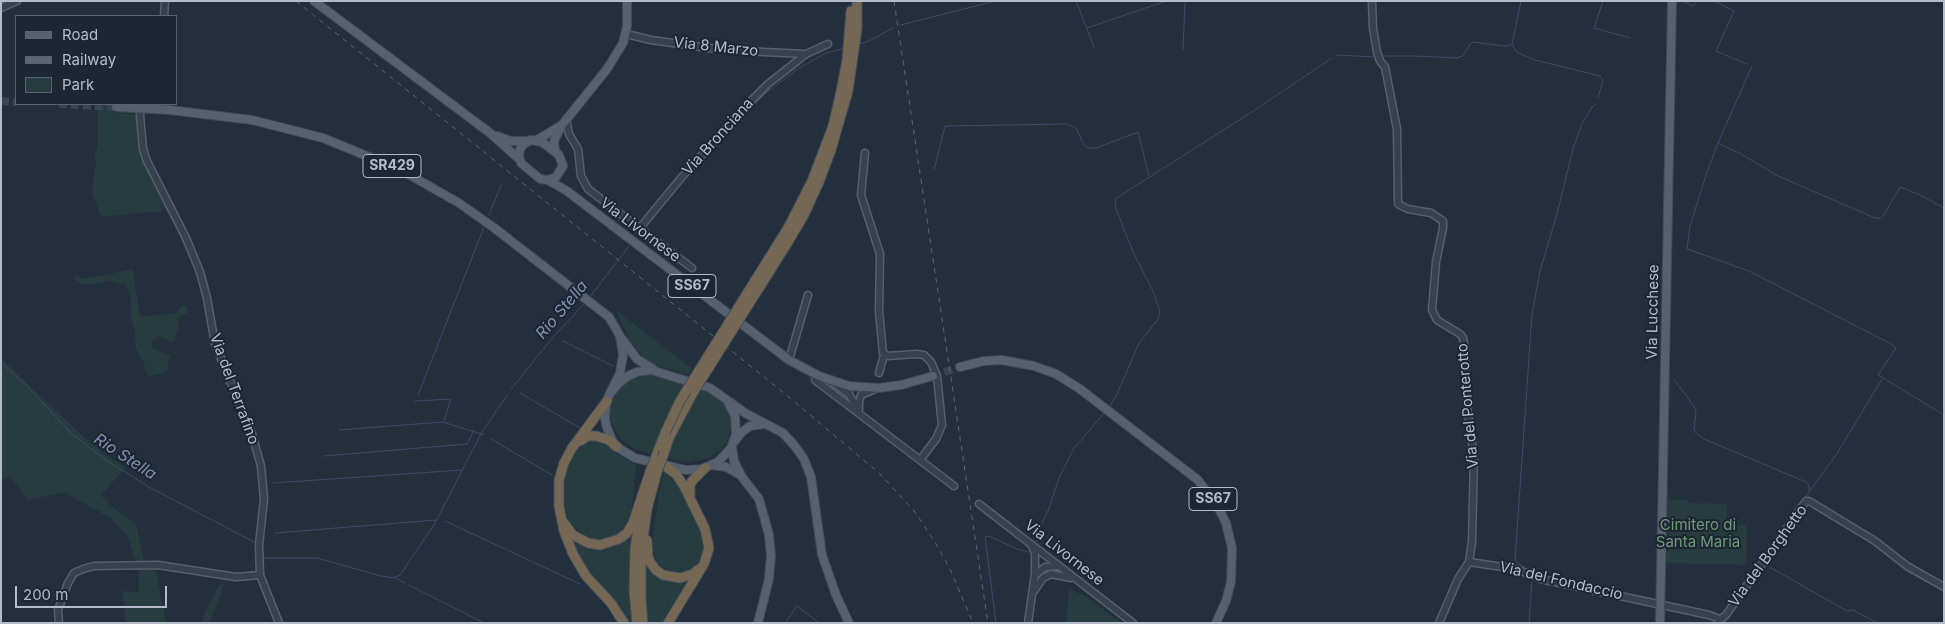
<!DOCTYPE html>
<style>
body{margin:0}
#map{position:relative;width:1945px;height:624px;overflow:hidden;background:#242f3e;font-family:Inter,sans-serif}
canvas{display:block}
.frame{position:absolute;inset:0;border:2px solid #b4bcc9;pointer-events:none}
.legend{position:absolute;left:15px;top:15px;width:162px;height:90px;box-sizing:border-box;background:#1d2633;border:1px solid #59626f;margin:0;padding:6px 9px;list-style:none;font-size:15px;color:#b4bcc9}
.legend li{display:flex;align-items:center;gap:10px;height:25px}
.legend b{width:25px;border:1px solid #59626f}
.scale{position:absolute;left:15px;top:586px;width:152px;height:22px;box-sizing:border-box;border:2px solid #b4bcc9;border-top:0;padding-left:6px;font-size:15px;line-height:18px;white-space:nowrap;color:#b4bcc9;-webkit-text-stroke:4px #1d2633;paint-order:stroke}
</style>
<div id="map">
<canvas width="1945" height="624"></canvas>
<div class="frame"></div>
<ul class="legend">
<li><b style="height:6px;background:#56606e"></b>Road</li>
<li><b style="height:6px;background:#5a6575"></b>Railway</li>
<li><b style="height:14px;background:#263c3f"></b>Park</li>
</ul>
<div class="scale">200 m</div>
</div>
<script>
const ctx = document.querySelector('canvas').getContext('2d');
ctx.lineJoin = 'round';
function fillPath(path, color) { ctx.fillStyle = color; ctx.fill(path, 'evenodd'); }
const poly = rows => new Path2D(rows.map(r => 'M' + r).join(''));
function trace(path, color, width, dash) { ctx.strokeStyle = color; ctx.lineWidth = width; ctx.lineCap = dash ? 'butt' : 'round'; ctx.setLineDash(dash || []); ctx.stroke(path); }
function drawText(font, color, halo, rows, align = 'center') {
  ctx.font = font + ' Inter,sans-serif'; ctx.lineWidth = 4; ctx.setLineDash([]); ctx.textBaseline = 'middle'; ctx.strokeStyle = halo; ctx.fillStyle = color; for (const [text, x, y, turn = 0] of rows) {
    ctx.save(); ctx.translate(x, y); ctx.rotate((+turn || 0) * Math.PI / 180); ctx.textAlign = isNaN(turn) ? turn : align; if (halo) ctx.strokeText(text, 0, 0); ctx.fillText(text, 0, 0); ctx.restore();
  }
}
const green = poly([
 [98,104,117,104,117,113,138,115,139,135,170,209,164,209,160,205,162,211,101,217,92,193,96,161,94,154,97,149],
 [133,269,140,317,176,313,182,306,187,306,188,313,177,318,179,326,174,341,171,342,159,336,152,341,152,348,170,355,167,370,163,373,150,376,145,372,144,363,136,349,135,332,131,319,131,301,128,289,125,285,110,281,86,285,81,284,74,278,77,275,83,279],
 [616,310,692,369,689,375,651,364,643,358,630,341],
 [1,358,89,442,125,468,101,495,111,506,136,524,144,561,154,560,166,623,126,623,122,591,138,592,139,570,127,536,111,518,74,498,66,492,28,500,12,479,1,478],
 [655,374,715,395,722,401,729,414,731,427,727,442,719,451,709,458,688,463,645,452,633,448,622,441,615,431,610,418,611,401,617,390,626,381,641,375],
 [594,438,608,443,614,452,636,465,631,517,619,533,609,539,592,539,582,535,570,522,565,509,565,476,573,456,582,443],
 [665,470,675,476,700,524,704,540,703,552,699,561,691,570,680,573,668,571,661,566,655,558,652,545,659,492],
 [1667,499,1688,500,1689,503,1727,504,1727,524,1747,525,1746,565,1666,563,1666,551,1668,551],
 [631,534,629,553,632,623,629,623,614,599,598,586,580,561,570,535,579,543,591,549,607,549,620,544],
 [646,560,651,570,662,579,672,582,684,581,692,578,670,609,664,623,649,623,646,599],
 [226,579,210,623,202,623,207,607,219,586],
 [1069,588,1088,598,1122,623,1066,623]
]);
const stream = poly([
 [1076,1,1094,47],
 [1521,1,1512,44,1514,48,1518,53,1535,60,1600,76,1603,80,1598,98],
 [1603,1,1594,28,1630,38],
 [1682,1,1693,6,1697,1],
 [1714,1,1734,11,1716,51,1747,64],
 [901,25,995,1],
 [1087,28,1166,1],
 [860,44,869,41,893,28],
 [1183,50,1185,1],
 [1336,55,1375,57],
 [1383,56,1415,56,1456,58,1463,56,1470,44,1473,42,1503,46,1511,45],
 [1752,66,1718,143,1706,175,1690,226,1687,249,1749,271,1891,344,1896,348,1878,375,1944,415],
 [737,121,766,93,799,68,826,53,842,49],
 [1718,143,1741,154,1778,176,1875,218,1882,218,1900,187,1920,195,1944,208],
 [934,170,945,126,1066,124,1076,128,1084,145,1088,148,1096,148,1138,132,1149,176],
 [489,215,501,185],
 [590,297,629,246],
 [563,341,613,366],
 [1,363,26,385,71,433,103,458,149,487,256,543],
 [1674,380,1694,406,1696,412,1694,429,1696,433,1704,439,1806,482,1809,485,1809,490],
 [511,389,554,336,586,302],
 [520,393,580,428],
 [418,395,484,227],
 [415,401,451,399,444,421],
 [1110,406,1118,392,1139,343,1158,319,1160,312,1154,293,1133,252,1116,209,1115,199,1255,110,1332,58],
 [339,430,443,422,484,435],
 [491,439,552,475],
 [324,456,467,444,474,430],
 [273,483,462,470],
 [1804,499,1838,452,1882,379],
 [445,521,580,584],
 [1781,532,1800,504],
 [275,533,436,520],
 [1037,541,1042,523,1048,511,1059,478,1074,448,1106,411],
 [263,558,317,558,381,576,393,578,400,575,434,525,482,432,508,394],
 [1766,565,1847,611,1853,610,1878,623],
 [1528,571,1515,560,1532,314,1540,271,1557,214,1573,149,1582,124,1592,107,1596,104],
 [395,578,405,583],
 [409,585,484,623],
 [785,623,797,606,819,623],
 [996,623,985,537,989,536,1017,549,1033,553],
 [1529,623,1532,579]
]);
const majorTunnel = poly([
 [1,101,16,102],
 [59,104,116,107],
 [933,376,960,367]
]);
const minor = poly([
 [1372,1,1373,28,1377,52,1380,61,1385,67,1397,129,1398,204,1408,209,1431,213,1443,221,1443,228,1436,262,1432,310,1437,320,1460,334,1463,338,1465,348,1467,407,1474,457,1472,542,1469,562,1458,579,1439,623],
 [1,8,17,1],
 [164,16,165,1],
 [626,34,651,40,708,48,764,52,806,54,828,44],
 [141,104,140,116,143,149,147,161,186,238,200,272,207,298,215,344,252,434,261,466,264,499,259,545,260,575,279,623],
 [566,119,569,134,578,149,581,176,588,189,692,268],
 [865,153,861,195,880,254,879,311,883,353,888,356,916,354,924,355,931,362,937,376,942,425,936,439,920,460],
 [639,229,681,178,748,104,768,84,806,54],
 [789,360,808,295],
 [879,373,884,355],
 [815,380,954,486],
 [834,383,849,394,858,410],
 [859,409,859,402,861,395,875,389],
 [979,504,1133,623],
 [1469,562,1516,569,1541,579,1709,615,1717,618,1720,623],
 [1035,575,1045,567,1058,566],
 [1034,591,1043,578,1051,574,1071,578],
 [1720,620,1726,615,1806,501,1809,501,1875,541,1907,566,1944,587],
 [59,623,58,610,68,583,74,573,83,569,94,566,158,565,236,577,260,575],
 [1028,623,1035,574,1035,553,1032,546]
]);
const major = poly([
 [314,1,490,133,519,159],
 [170,110,252,120,323,138,401,170,459,203,493,227,609,317,620,336,623,355,620,373,610,393],
 [497,136,511,141,527,141],
 [531,140,542,142,559,155,563,166,556,177,548,180,540,179,521,163,519,156,520,149,524,144,531,140],
 [537,140,562,125],
 [555,151,554,141,562,125,607,69,623,43,627,26,627,1],
 [548,180,567,191,789,360,819,376,849,386,879,388,901,385,933,376],
 [622,339,637,359,653,369],
 [960,367,984,361,1002,360,1034,366,1056,374,1080,389,1198,480,1218,507,1226,523,1232,548,1231,582,1226,601,1216,623],
 [651,370,710,388,727,400,735,416,736,434,731,448,718,462,702,469,686,470,635,458,620,449,613,442,607,428,605,419,606,404,609,395,618,384,628,376,637,372,651,370],
 [730,402,745,413,783,433,794,445,804,459,811,477,822,555,836,595,849,623],
 [735,441,742,432,750,426,764,424],
 [732,446,734,461,742,477,759,499,769,535,771,555,769,579,758,623],
 [712,465,726,467,740,475],
 [1660,623,1672,1]
]);
const highway = poly([
 [812,181,833,126,840,96,847,60,851,11],
 [819,182,831,150,848,91,857,29,857,1],
 [607,401,572,448,564,463,559,480,559,506,564,531,573,554,586,576,611,603,624,623],
 [580,441,588,436,596,436,609,440,617,447],
 [664,453,669,438,694,391],
 [655,459,665,433],
 [665,466,676,474,684,486,705,529,709,548,704,564,668,623],
 [690,495,690,486,692,481,705,468],
 [564,523,573,535,588,543,600,545,619,539,627,533,633,523,650,472],
 [647,540,648,556,650,562,656,570,663,575,680,578,693,574,699,569],
 [637,623,634,591,635,548,640,515],
 [643,623,641,598,641,553,647,509,657,472]
]);
const rail = poly([
 [296,1,784,393,879,473,915,512,935,542,950,569,973,623],
 [894,1,988,623]
]);
const majorBridge = poly([
 [116,107,170,110]
]);
const highwayBridge = poly([
 [694,391,788,242,804,215,819,182],
 [665,433,680,401,788,228,812,181],
 [650,472,655,459],
 [657,472,664,453]
]);
const shields = [
 [392,166,58],
 [692,286,48],
 [1213,499,48]
];
const shieldNames = [
 ["SR429",392,166],
 ["SS67",692,286],
 ["SS67",1213,499]
];
const streetNames = [
 ["Via 8 Marzo",716,47,6],
 ["Via Bronciana",718,137,-48],
 ["Via Livornese",640,230,37],
 ["Via Lucchese",1653,312,-89],
 ["Via del Terrafino",234,389,70],
 ["Via del Ponterotto",1468,406,-95],
 ["Via Livornese",1064,553,38],
 ["Via del Borghetto",1768,556,-54],
 ["Via del Fondaccio",1561,581,13]
];
const parkNames = [
 ["Cimitero di",1698,525],
 ["Santa Maria",1698,542]
];
const waterNames = [
 ["Rio Stella",562,310,-50],
 ["Rio Stella",125,457,33]
];
fillPath(green, '#263c3f');
trace(stream, '#394c67', 1);
trace(majorTunnel, '#3a4453', 8, [8, 4]);
trace(minor, '#565f6c', 9);
trace(major, '#414a57', 10);
trace(highway, '#434c59', 11);
trace(minor, '#38414e', 6);
trace(major, '#56606e', 8);
trace(highway, '#746855', 9);
trace(rail, '#5a6575', 1, [5, 5]);
trace(majorBridge, '#414a57', 10, []);
trace(highwayBridge, '#434c59', 11, []);
trace(majorBridge, '#56606e', 8);
trace(highwayBridge, '#746855', 9);
for (const [x, y, w] of shields) { const box = new Path2D(); box.roundRect(x - w / 2, y - 11.5, w, 23, 4); ctx.fillStyle = '#1d2633'; ctx.fill(box); trace(box, '#b4bcc9', 1); }
drawText('bold 14px', '#b4bcc9', null, shieldNames);
drawText('15px', '#b4bcc9', '#1d2633', streetNames);
drawText('15px', '#6b9a76', '#1d2633', parkNames);
drawText('italic 16px', '#7c92b1', '#1d2633', waterNames);
</script>
